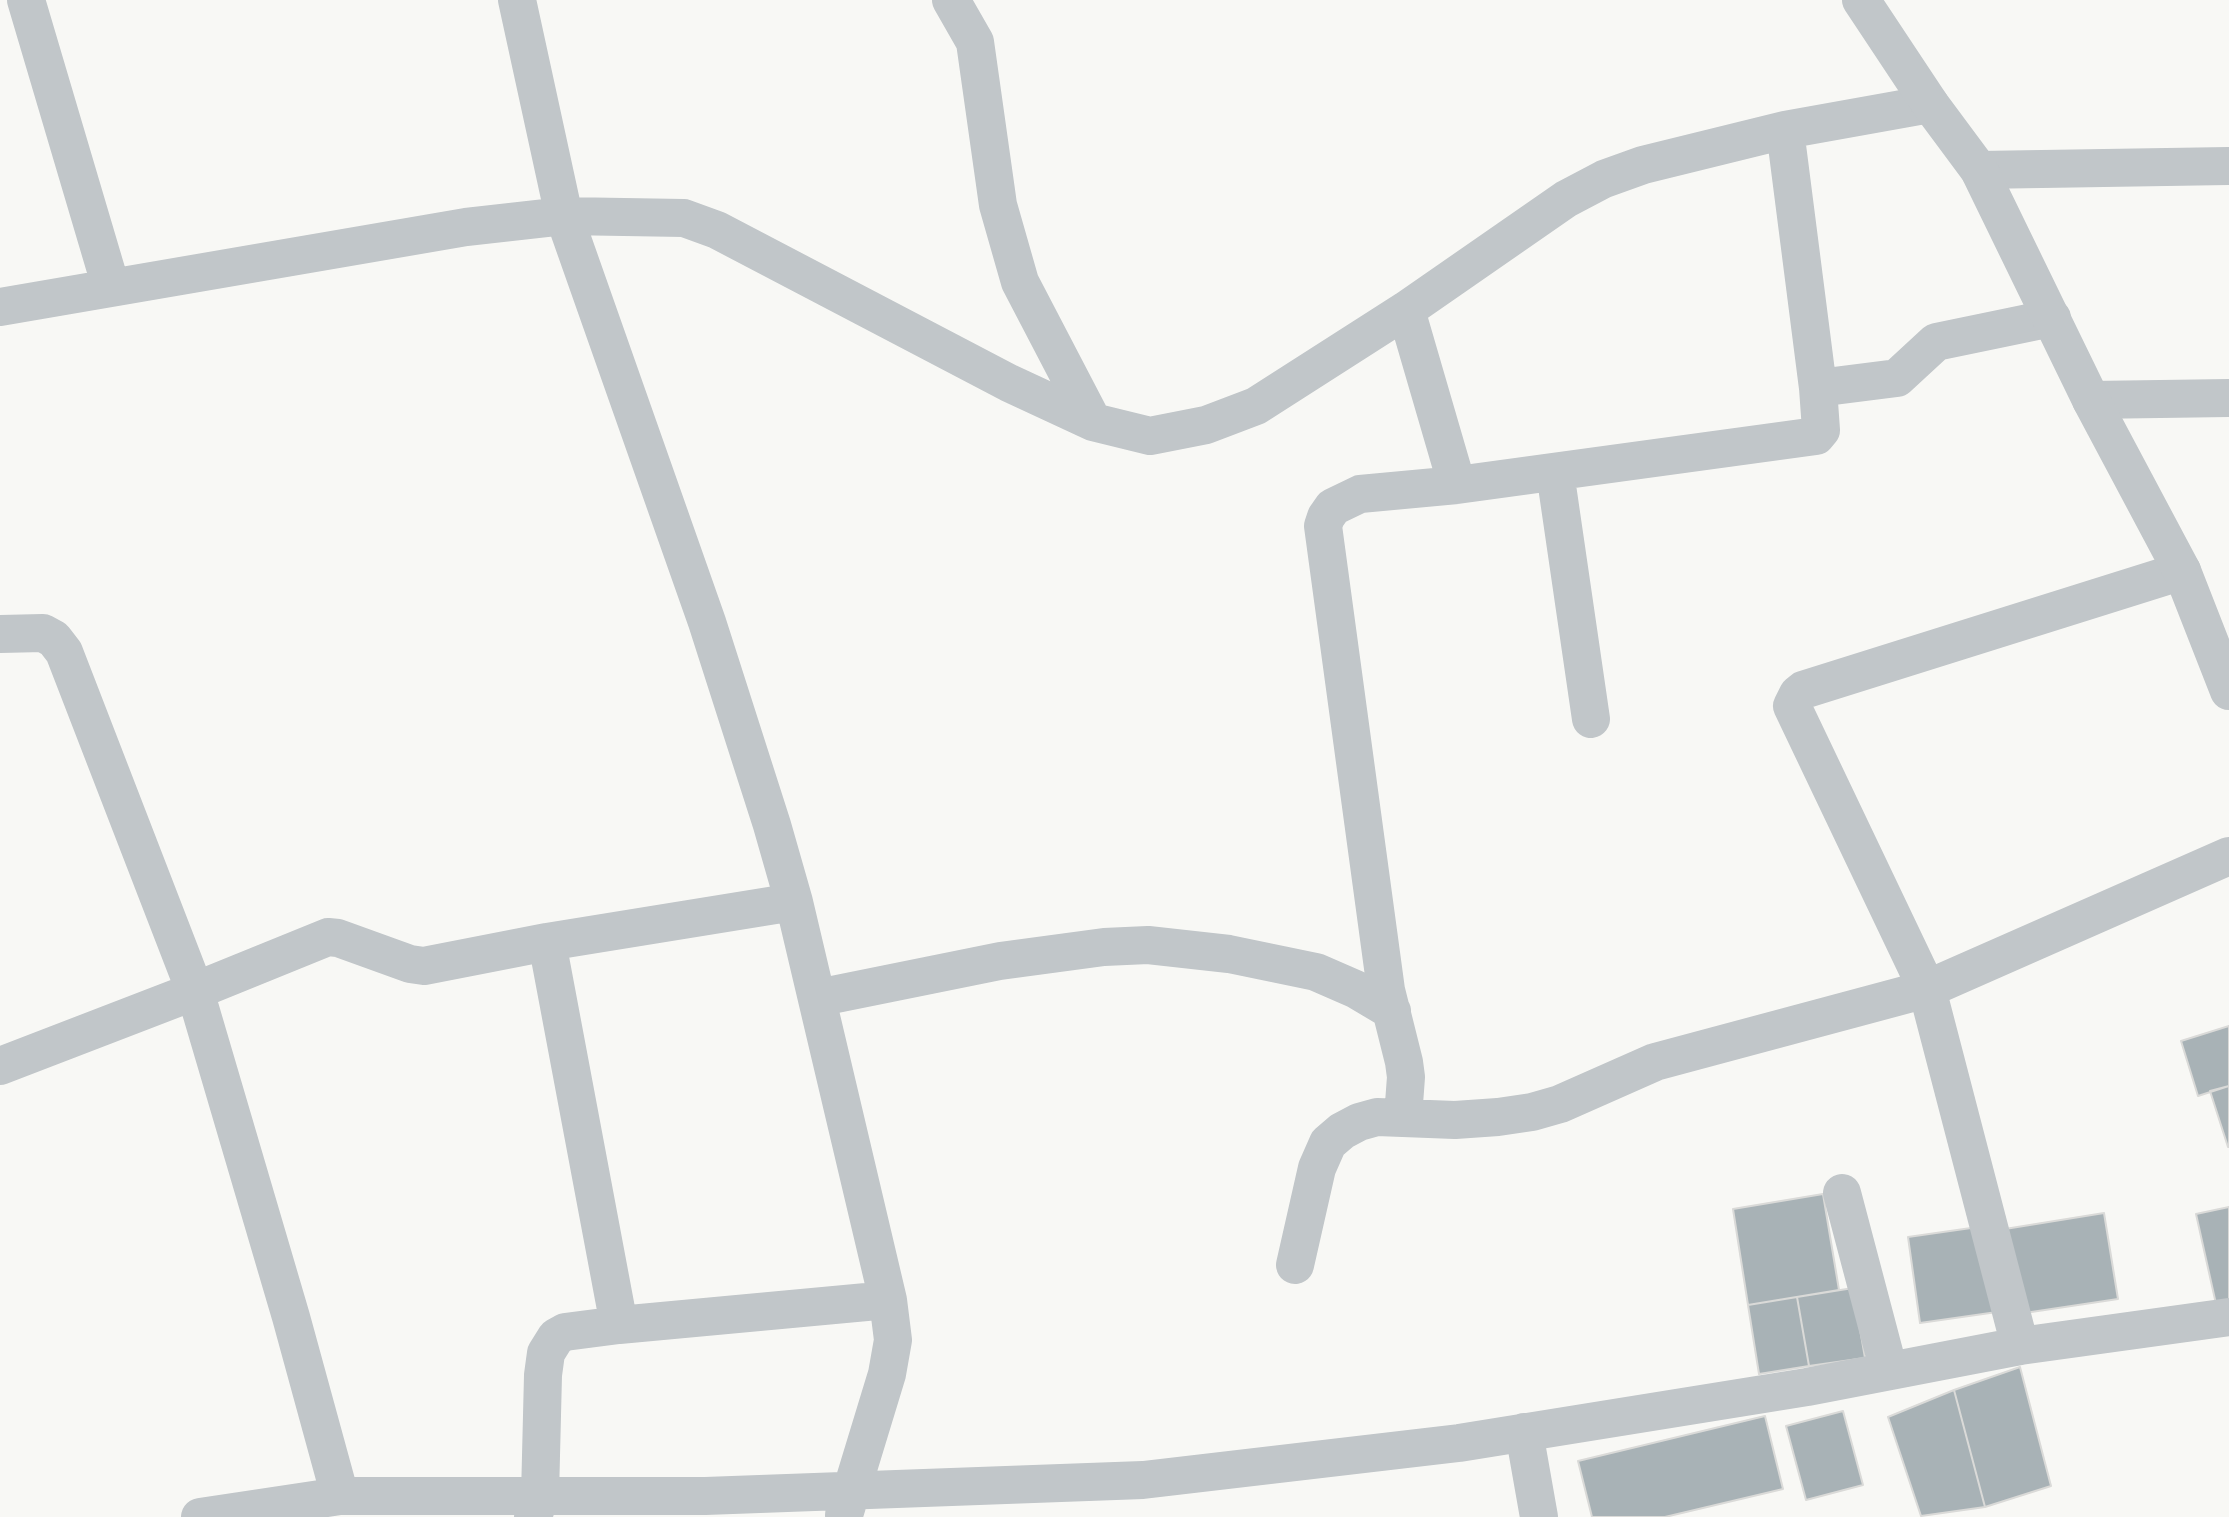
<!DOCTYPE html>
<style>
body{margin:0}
canvas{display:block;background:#f8f8f5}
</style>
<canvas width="2229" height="1517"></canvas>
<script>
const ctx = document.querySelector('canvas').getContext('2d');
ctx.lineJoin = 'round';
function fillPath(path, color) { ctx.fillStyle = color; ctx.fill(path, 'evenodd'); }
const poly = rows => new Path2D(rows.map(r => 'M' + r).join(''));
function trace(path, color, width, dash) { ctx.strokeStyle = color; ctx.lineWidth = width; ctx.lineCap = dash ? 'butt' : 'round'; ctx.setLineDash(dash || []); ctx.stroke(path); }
const building = poly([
 [2229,1026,2229,1086,2198,1096,2181,1041,2229,1026],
 [2229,1086,2229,1147,2228,1147,2210,1091,2229,1086],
 [1823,1194,1839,1290,1748,1305,1733,1209,1823,1194],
 [2229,1207,2229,1301,2216,1304,2196,1214,2229,1207],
 [2104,1213,2118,1299,2018,1314,2005,1229,2104,1213],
 [1985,1226,1997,1312,1920,1323,1908,1237,1985,1226],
 [1853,1288,1865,1358,1809,1366,1797,1297,1853,1288],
 [1797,1297,1809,1366,1759,1374,1748,1305,1797,1297],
 [2020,1367,2051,1486,1985,1507,1954,1390,2020,1367],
 [1954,1390,1985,1507,1921,1516,1888,1417,1954,1390],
 [1843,1411,1863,1485,1806,1500,1786,1426,1843,1411],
 [1765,1416,1783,1489,1665,1517,1592,1517,1578,1461,1765,1416]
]);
const minor = poly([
 [26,0,111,287],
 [517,0,564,216,707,622,772,825,794,902,888,1300,619,1325,565,1332,556,1337,546,1353,543,1375,540,1496,533,1517],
 [951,0,975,42,998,205,1020,282,1093,422],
 [1979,170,2229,166],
 [0,307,466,227,564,216,684,218,717,230,1009,383,1093,422,1150,436,1206,425,1256,406,1406,310,1566,199,1604,179,1643,165,1785,130,1930,104],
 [1406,310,1457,485],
 [1818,388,1897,378,1936,342,2052,318],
 [2091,400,2229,398],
 [1555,472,1591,719],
 [0,634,43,633,54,639,64,652,195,991,328,937,338,938,410,964,424,966,547,942,794,902],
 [547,942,619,1325],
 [817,998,1000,961,1104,947,1148,945,1229,954,1316,972,1355,989,1392,1011],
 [0,1066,195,991,291,1317,340,1496],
 [1403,1117,1406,1077,1404,1062,1386,990,1323,526,1326,517,1333,507,1360,494,1457,485,1816,436,1821,430,1818,388,1785,130],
 [1842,1193,1889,1371],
 [1295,1265,1317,1168,1328,1143,1342,1131,1359,1122,1377,1117,1455,1120,1498,1117,1532,1112,1560,1104,1655,1062,1927,989,2229,856],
 [2020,1346,1927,989,1792,706,1798,694,1803,690,2182,571],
 [1524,1432,1539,1517],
 [844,1515,887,1374,893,1340,888,1300],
 [200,1517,340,1496,705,1496,1143,1480,1459,1443,1807,1387,2020,1346,2229,1317]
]);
const tertiary = poly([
 [1861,0,1930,104,1979,170,2091,400,2182,571,2229,691]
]);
fillPath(building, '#a8b2b6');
trace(building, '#dadad8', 2);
trace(minor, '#c1c6c9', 38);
trace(tertiary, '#c1c6c9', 38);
</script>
